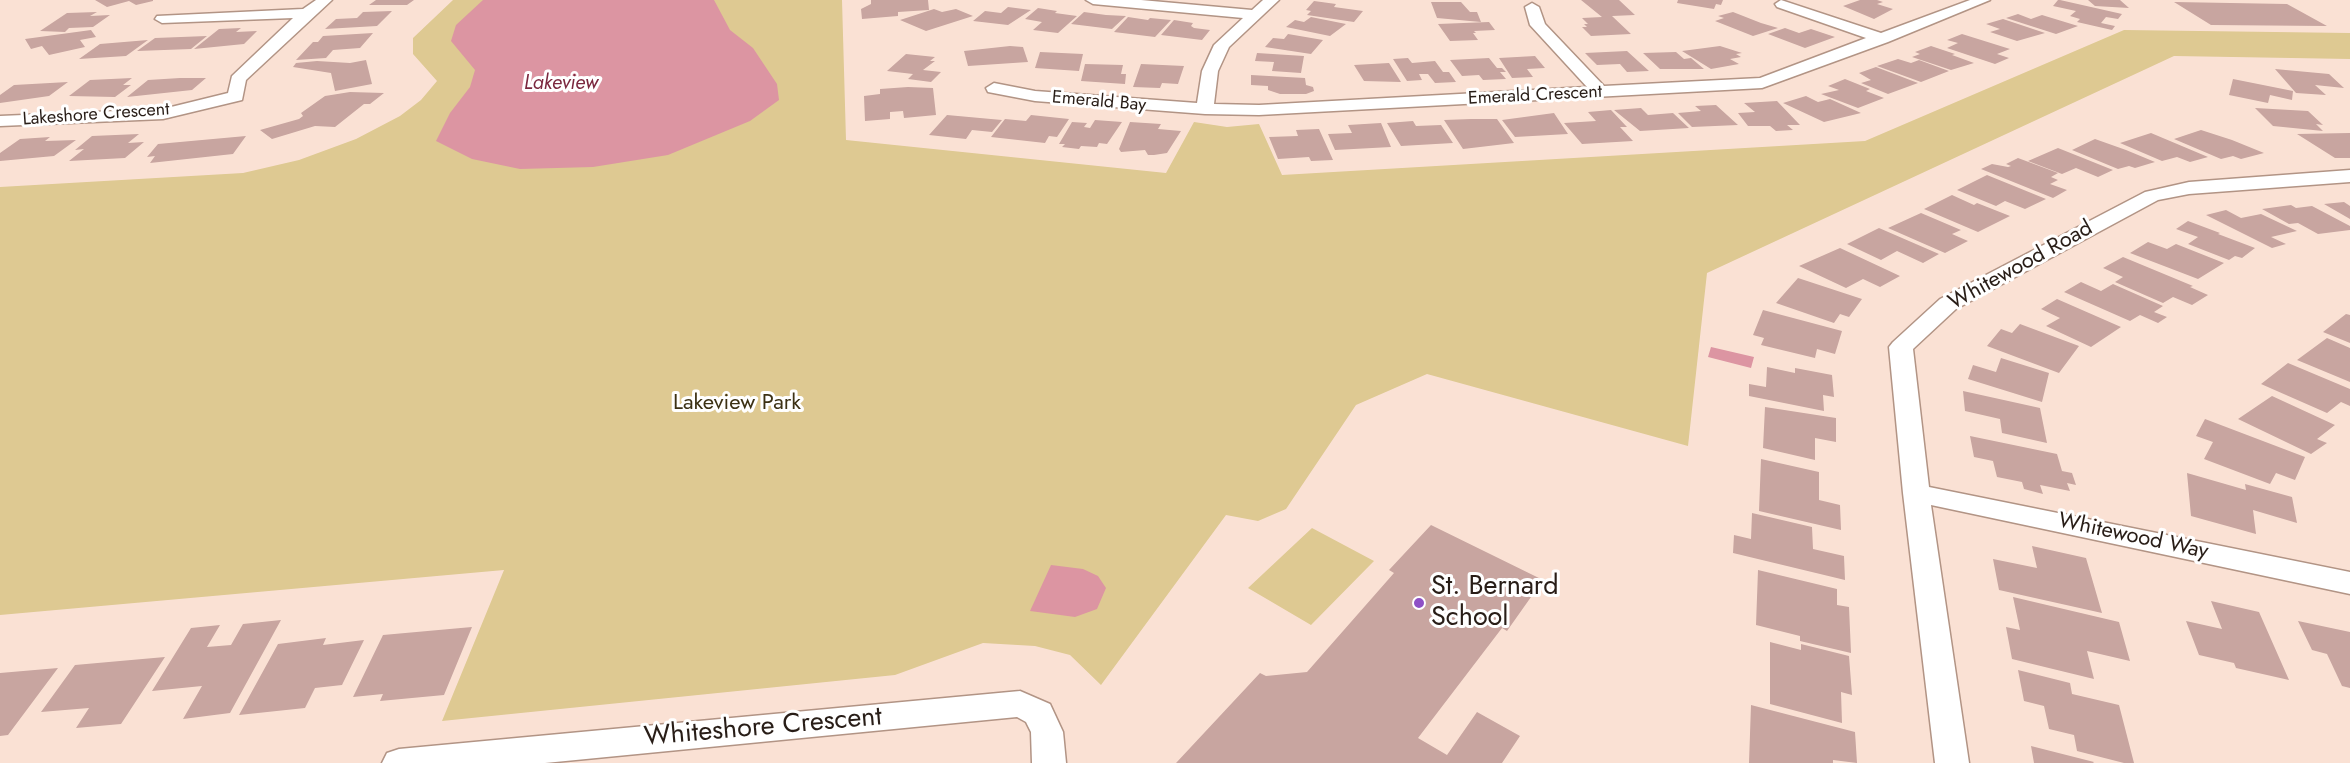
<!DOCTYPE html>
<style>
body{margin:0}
canvas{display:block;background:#fae1d4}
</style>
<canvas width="2350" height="763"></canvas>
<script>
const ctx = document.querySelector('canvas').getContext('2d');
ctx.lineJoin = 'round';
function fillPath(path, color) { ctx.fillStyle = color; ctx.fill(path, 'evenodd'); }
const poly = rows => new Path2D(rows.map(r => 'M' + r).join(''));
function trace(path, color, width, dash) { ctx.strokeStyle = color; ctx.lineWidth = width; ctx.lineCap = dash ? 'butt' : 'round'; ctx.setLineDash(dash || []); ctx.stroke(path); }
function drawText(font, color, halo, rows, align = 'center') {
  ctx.font = font + ' Jost,sans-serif'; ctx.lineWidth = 6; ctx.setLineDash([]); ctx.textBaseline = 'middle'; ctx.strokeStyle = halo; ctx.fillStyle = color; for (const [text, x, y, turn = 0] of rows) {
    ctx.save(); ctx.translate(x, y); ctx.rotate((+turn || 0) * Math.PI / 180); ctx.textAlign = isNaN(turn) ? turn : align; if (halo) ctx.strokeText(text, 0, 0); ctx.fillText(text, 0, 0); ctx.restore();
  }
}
const green = poly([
 [453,0,842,0,846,140,1166,173,1194,122,1227,127,1259,124,1282,175,1865,141,2124,30,2350,33,2350,59,2174,56,1707,273,1688,446,1427,374,1356,405,1286,509,1258,521,1226,515,1101,685,1070,655,1035,646,983,643,895,675,442,721,504,570,0,615,0,187,243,173,299,160,356,139,400,116,421,100,437,81,413,54,413,38],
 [1312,528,1374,561,1311,625,1248,588]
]);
const water = poly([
 [483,0,714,0,730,30,753,48,777,84,779,100,750,121,668,155,593,167,520,169,472,159,436,141,450,113,470,87,475,70,451,41,456,25],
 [1711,347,1754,357,1751,368,1708,357],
 [1051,565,1083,569,1098,576,1106,588,1097,609,1075,617,1030,611]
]);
const building = poly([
 [95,0,153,0,153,1,136,5,129,1,107,7],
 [376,0,414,0,407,5,369,5],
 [871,0,928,0,929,10,898,12,898,16,862,19,861,9,871,4],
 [1581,0,1619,0,1635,15,1612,16,1631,34,1591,36,1582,27,1587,27,1584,24,1588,24,1582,18,1602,17],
 [1678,0,1723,0,1721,5,1716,4,1714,9,1677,3],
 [1860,0,1877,0,1883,2,1877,4,1893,9,1874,19,1843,6],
 [2058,0,2060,0,2122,14,2118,19,2106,17,2101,23,2115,26,2112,30,2077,22,2080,19,2070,16,2076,11,2053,6],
 [2088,0,2120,0,2129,8,2095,6],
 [1314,1,1336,4,1334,7,1363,11,1354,22,1307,15,1311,11,1306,10],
 [1431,2,1461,2,1470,12,1477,12,1481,22,1437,18],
 [2174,2,2287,4,2327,26,2211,25],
 [1008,7,1031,10,1008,25,973,21,985,11,1001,13],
 [1038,8,1057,11,1055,13,1077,16,1058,33,1033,30,1042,22,1025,19],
 [934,9,942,12,956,9,973,16,926,31,900,20],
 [392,11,377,26,325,29,336,19,357,18,363,12],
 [97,12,90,16,110,15,93,27,69,28,65,32,40,31,67,13],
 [1084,12,1106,15,1126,16,1112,29,1071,24],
 [1733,12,1761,23,1778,28,1753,36,1715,21,1724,18,1718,16],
 [2018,14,2031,19,2042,15,2078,26,2056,34,2006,18],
 [1128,17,1148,20,1150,18,1171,20,1155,37,1114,32],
 [1311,17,1346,24,1330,36,1286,27,1295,20,1304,22],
 [2003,19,2045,33,2017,41,1990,32,2000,29,1986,24],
 [1174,20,1193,23,1191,26,1194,28,1210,30,1202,40,1161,35],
 [1489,22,1495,30,1474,31,1476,33,1473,33,1478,40,1450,41,1438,24],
 [241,28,236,32,257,31,244,44,194,49,219,29],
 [1785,28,1799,33,1811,29,1835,37,1805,48,1768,34],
 [91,30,96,37,80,40,85,47,49,55,42,46,31,49,25,39],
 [373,33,360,48,333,50,326,58,296,60,313,42,318,42,323,36],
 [1288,34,1323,40,1311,54,1265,47,1273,38,1284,39],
 [1962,34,2010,49,1997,54,2009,58,1995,64,1947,48,1958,43,1947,40],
 [207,36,191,49,137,51,155,38],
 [148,40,126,56,79,59,100,44],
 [1010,46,1023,47,1028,62,968,66,964,51],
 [1720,46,1742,53,1736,54,1741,57,1730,59,1739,64,1711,69,1682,51],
 [1931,46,1955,54,1952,55,1974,63,1951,70,1912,57,1920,54,1915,52],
 [1627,51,1649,71,1627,72,1620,64,1597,65,1585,53],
 [1040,52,1083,54,1079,71,1035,68],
 [1676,52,1684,59,1691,58,1704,69,1660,69,1643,53],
 [1257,53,1304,56,1301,73,1272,71,1274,62,1255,61],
 [906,54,935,57,930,61,935,61,923,70,941,72,931,82,908,79,913,74,887,71],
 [1535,56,1545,68,1527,69,1533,77,1512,78,1499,58],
 [1408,58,1412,63,1435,61,1443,72,1449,72,1456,82,1435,83,1428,74,1419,74,1422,80,1407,81,1393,59],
 [1489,58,1497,68,1502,68,1506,72,1500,72,1506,79,1483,80,1479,75,1462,76,1450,60],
 [1898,59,1911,63,1919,60,1949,71,1921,82,1877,66],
 [366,60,372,84,335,91,331,73,293,67,296,63,317,61,350,63],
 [1389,63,1401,82,1364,81,1354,65],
 [1085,64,1123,65,1121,74,1126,74,1125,84,1081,81],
 [1141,64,1184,66,1178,84,1162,83,1160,88,1133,87],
 [1876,67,1918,83,1888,94,1861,83,1871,80,1859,73],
 [2275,69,2329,74,2344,88,2315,85,2326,95,2296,93],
 [1251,75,1305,78,1306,85,1313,87,1314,91,1306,94,1280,94,1268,90,1268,86,1251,85],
 [132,78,123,85,131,85,115,97,69,96,90,80],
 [180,78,206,78,192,90,127,97,148,80],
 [1845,79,1870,89,1866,91,1884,98,1858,108,1821,94,1839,90,1828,86],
 [2233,79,2293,91,2292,100,2270,95,2268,103,2229,95],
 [68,82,49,96,0,103,0,95,14,85],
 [908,87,933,88,936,115,904,118,903,111,890,112,890,119,865,121,864,96,880,94,880,89],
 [350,92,384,93,370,104,364,104,335,127,315,126,272,139,260,130,299,119,303,116,301,113,325,96],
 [1806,96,1818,102,1830,99,1861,113,1824,122,1783,103],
 [1777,101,1800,125,1787,125,1793,130,1776,131,1770,126,1748,126,1738,113,1755,112,1744,103],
 [1716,105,1738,125,1692,127,1678,113,1701,111,1695,106],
 [1641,108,1648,115,1673,113,1689,128,1640,131,1614,110],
 [2255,108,2308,111,2323,125,2316,124,2323,131,2273,126],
 [1611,110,1627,127,1620,127,1633,141,1582,144,1564,123,1596,121,1588,112],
 [1554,113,1568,134,1515,137,1502,120],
 [947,115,1002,120,992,132,972,130,966,139,929,135],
 [1031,115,1069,119,1057,137,1049,136,1045,143,991,137,1005,119,1026,121],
 [1471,119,1497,119,1514,143,1463,149,1444,120],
 [1095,120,1122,122,1107,144,1099,143,1097,147,1081,146,1079,149,1062,147,1065,144,1059,144,1072,122,1087,123,1084,127,1090,128],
 [1413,121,1416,126,1441,125,1453,143,1401,146,1387,123],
 [1130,122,1161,124,1158,129,1181,131,1167,153,1154,155,1148,155,1145,150,1121,152,1119,149],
 [1381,123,1391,147,1335,150,1328,134,1352,133,1348,125],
 [1319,129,1333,160,1311,161,1309,157,1278,159,1269,137,1298,136,1296,130],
 [2201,130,2232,140,2264,153,2241,159,2233,156,2221,159,2174,139],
 [2151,133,2208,157,2190,162,2177,157,2162,161,2120,143],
 [2350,133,2350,158,2335,158,2297,134],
 [139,134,128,143,144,142,125,158,69,161,84,149,75,150,92,136],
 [246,136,233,154,150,163,155,156,147,157,158,144],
 [50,137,45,141,76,140,54,156,0,161,0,153,20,139],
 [2095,139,2126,150,2155,162,2135,168,2129,166,2118,169,2072,150],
 [2058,148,2113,170,2098,177,2076,168,2062,174,2028,161],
 [2018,158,2058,173,2051,177,2058,180,2050,184,2067,190,2053,198,1981,169,1992,164,2008,167,2011,166,2006,164],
 [1987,175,2046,199,2025,209,2005,201,1996,206,1957,190],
 [1952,195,1974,205,1977,203,2010,216,1978,232,1924,209],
 [2344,202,2350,206,2350,219,2324,204],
 [2291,205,2296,208,2312,206,2350,226,2350,230,2318,234,2298,223,2289,224,2262,209],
 [2226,210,2241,218,2261,214,2297,231,2271,237,2286,244,2272,248,2206,215],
 [1921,213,1961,230,1952,234,1968,241,1945,253,1888,228],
 [2188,221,2220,233,2218,234,2255,248,2242,258,2235,256,2229,260,2188,244,2198,237,2176,229],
 [1879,228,1939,254,1923,263,1897,251,1881,260,1847,244],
 [2148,242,2167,249,2176,244,2224,263,2198,279,2130,253],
 [1840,248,1900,276,1880,287,1863,279,1846,288,1799,266],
 [2123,257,2193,286,2190,287,2208,295,2192,305,2173,297,2163,303,2115,282,2123,277,2103,268],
 [1798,278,1862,299,1849,317,1840,314,1834,323,1776,303],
 [2081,282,2101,291,2113,284,2163,306,2154,312,2167,317,2158,323,2140,315,2130,321,2064,292],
 [2057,299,2121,327,2091,347,2046,326,2060,318,2041,309],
 [1763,310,1842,331,1835,354,1817,349,1815,358,1761,345,1764,338,1753,335],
 [2346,314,2350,315,2350,343,2323,332],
 [2020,324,2079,346,2059,373,1987,346,2001,329,2012,333],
 [2327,338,2350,348,2350,382,2297,360],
 [2001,358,2049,373,2042,402,1968,379,1973,365,1996,372],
 [2288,363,2350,389,2350,406,2341,402,2327,413,2261,384],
 [1767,367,1795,373,1795,368,1832,375,1834,397,1823,395,1824,411,1749,396,1749,384,1766,387],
 [1963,391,2040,408,2047,443,2002,433,2000,419,1965,411],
 [2272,396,2335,425,2317,439,2327,443,2311,454,2238,419],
 [1765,407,1836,418,1836,442,1815,438,1815,460,1763,448],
 [2205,419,2305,457,2295,480,2276,473,2270,484,2204,459,2213,442,2196,436],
 [1970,436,2057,454,2062,471,2072,473,2076,485,2067,483,2070,491,2040,485,2043,494,2024,489,2022,482,1997,477,1993,461,1974,457],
 [1761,459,1819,472,1819,500,1840,505,1841,530,1759,511],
 [2187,473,2246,490,2245,484,2292,497,2297,523,2253,510,2256,534,2191,516],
 [1752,513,1812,527,1813,549,1844,556,1845,580,1733,553,1734,535,1751,539],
 [1431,525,1543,580,1507,631,1502,628,1418,738,1447,755,1477,712,1520,736,1502,763,1176,763,1260,673,1266,676,1307,672,1394,573,1389,570],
 [2032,546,2086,558,2102,613,1999,590,1993,559,2037,568],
 [1758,570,1837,589,1837,605,1849,607,1851,653,1800,641,1800,636,1756,625],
 [2013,597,2119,622,2130,661,2087,651,2094,679,2012,659,2006,627,2020,630],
 [2211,601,2259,612,2289,680,2236,668,2234,663,2199,655,2186,621,2222,629],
 [281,620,230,713,183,719,202,686,152,691,191,628,220,625,207,647,231,645,243,624],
 [2298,621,2350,632,2350,688,2342,686,2327,654,2312,650],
 [472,627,444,695,380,701,383,694,353,697,383,635],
 [326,638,323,645,364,640,342,685,315,688,305,708,239,715,278,644],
 [1770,642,1801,650,1801,644,1849,656,1852,695,1841,692,1842,723,1770,704],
 [165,657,121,724,76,728,89,708,41,712,75,665],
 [58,668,8,735,0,736,0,673],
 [2018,670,2070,683,2072,694,2119,705,2134,763,2124,763,2077,751,2074,735,2049,729,2044,706,2024,701],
 [1751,705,1855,732,1857,763,1833,760,1833,763,1749,763],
 [2031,746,2094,762,2093,763,2034,763]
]);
const minor = poly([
 [316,0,332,0,246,80,242,100,163,119,0,126,0,116,163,109,228,93,232,76,293,18,162,23,155,19,157,16,303,9,316,0],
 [1086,0,1141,0,1252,10,1263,0,1279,0,1229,47,1218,71,1214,104,1259,105,1587,87,1530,25,1525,7,1532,3,1539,7,1545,24,1604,86,1760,78,1866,38,1777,7,1775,4,1781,0,1881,33,1970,0,1990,0,1888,42,1762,88,1259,115,1205,114,1035,101,988,92,986,88,994,83,1035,91,1197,103,1202,71,1214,45,1243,18,1093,4,1086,0],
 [2350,170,2350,182,2189,194,2158,200,1956,309,1913,349,1929,487,2350,572,2350,594,1931,505,1969,763,1935,763,1903,493,1889,347,1893,342,1940,299,2145,192,2189,182,2350,170],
 [1020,691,1050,704,1063,732,1066,763,1032,763,1031,732,1026,722,1017,717,545,763,382,763,387,753,399,749,1020,691]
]);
const markers = [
 [1419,603,6,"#8e50c6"]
];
const farStreetnames = [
 ["Emerald Crescent",1535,96,-3],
 ["Emerald Bay",1099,102,5],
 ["Lakeshore Crescent",96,115,-4]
];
const farWaternames = [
 ["Lakeview",561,84]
];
const streetNames = [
 ["Whitewood Road",2021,266,-29],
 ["Whitewood Way",2133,537,12]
];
const parkNames = [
 ["Lakeview Park",737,404]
];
const nearPoinames = [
 ["St. Bernard",1431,587],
 ["School",1431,618]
];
const nearStreetnames = [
 ["Whiteshore Crescent",763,728,-5]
];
fillPath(green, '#dec992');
fillPath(water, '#dc95a2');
fillPath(building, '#c8a5a0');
trace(minor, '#b29485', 3);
fillPath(minor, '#fff');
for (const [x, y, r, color] of markers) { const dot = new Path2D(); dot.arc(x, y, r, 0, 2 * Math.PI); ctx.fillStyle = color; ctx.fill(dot); trace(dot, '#fff', 2); }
drawText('18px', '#281d17', '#fff', farStreetnames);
drawText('italic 20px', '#7b283f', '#fff', farWaternames);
drawText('22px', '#281d17', '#fff', streetNames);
drawText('22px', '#3c3114', '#fff', parkNames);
drawText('27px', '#281d17', '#fff', nearPoinames, 'left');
drawText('27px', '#281d17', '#fff', nearStreetnames);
</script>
